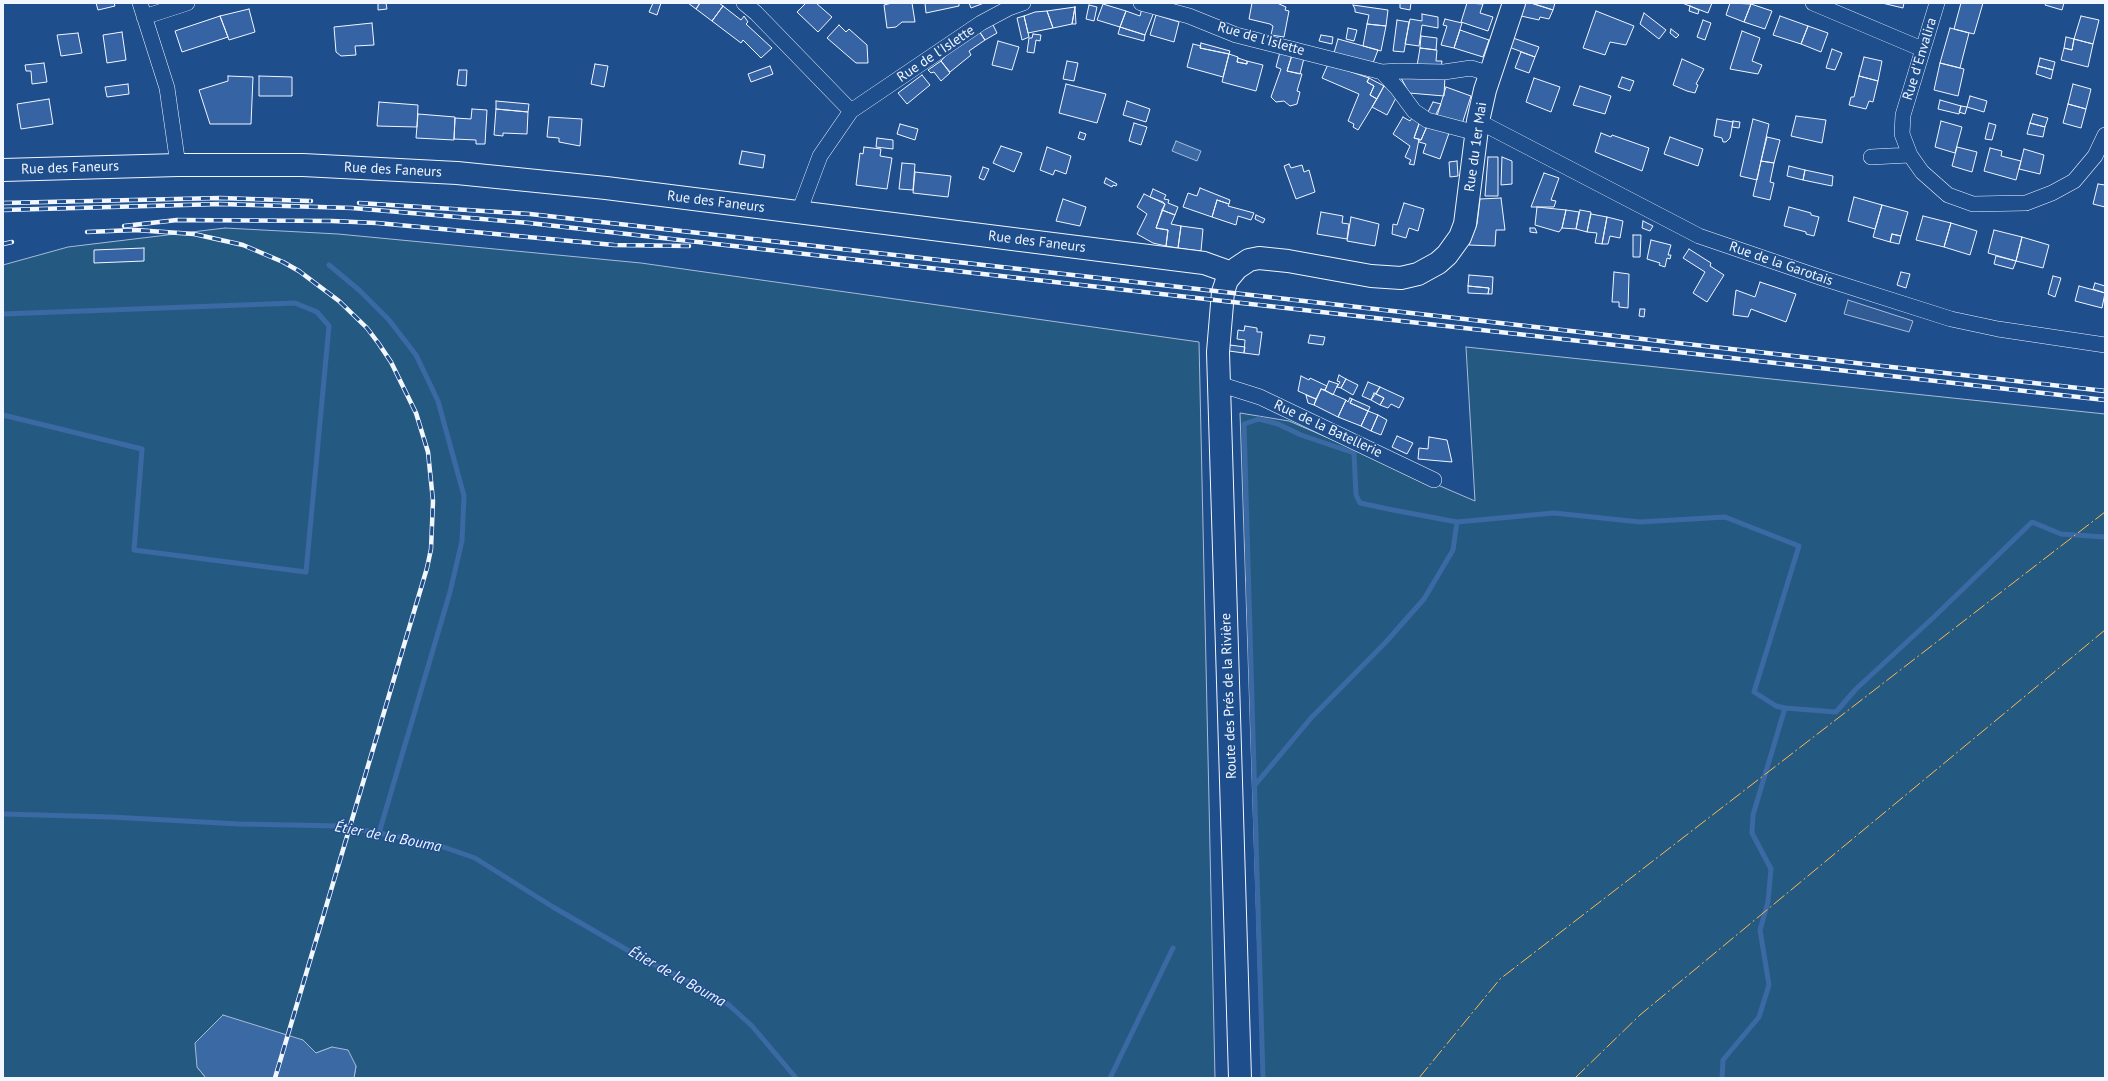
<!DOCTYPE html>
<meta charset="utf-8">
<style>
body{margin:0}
#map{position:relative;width:2108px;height:1081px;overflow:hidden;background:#1f4e8c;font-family:"PT Sans",sans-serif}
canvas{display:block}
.frame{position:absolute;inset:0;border:4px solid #f2f6ff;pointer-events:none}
</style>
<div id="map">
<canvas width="2108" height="1081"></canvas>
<div class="frame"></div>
</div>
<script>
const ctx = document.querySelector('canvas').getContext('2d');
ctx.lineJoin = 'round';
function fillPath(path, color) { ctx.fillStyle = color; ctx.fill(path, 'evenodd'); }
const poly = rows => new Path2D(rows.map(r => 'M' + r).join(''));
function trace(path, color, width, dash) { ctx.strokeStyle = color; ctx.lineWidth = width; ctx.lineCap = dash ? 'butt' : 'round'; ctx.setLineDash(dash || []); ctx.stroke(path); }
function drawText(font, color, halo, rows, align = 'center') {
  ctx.font = font + ' "PT Sans",sans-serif'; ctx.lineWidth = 3; ctx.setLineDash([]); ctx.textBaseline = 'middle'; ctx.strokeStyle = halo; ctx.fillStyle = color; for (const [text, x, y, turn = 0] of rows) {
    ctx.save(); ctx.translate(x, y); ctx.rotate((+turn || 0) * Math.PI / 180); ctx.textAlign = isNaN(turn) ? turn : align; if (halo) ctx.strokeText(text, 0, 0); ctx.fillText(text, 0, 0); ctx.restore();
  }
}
const green = poly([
 [225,228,338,234,641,263,1199,342,1215,1078,354,1078,356,1066,332,1047,316,1053,303,1040,197,1067,206,1078,3,1078,3,265,68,247,225,228],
 [1466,347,2105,414,2105,1078,1262,1078,1240,413,1289,421,1475,501,1466,347]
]);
const parking = poly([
 [1848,300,1913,321,1909,332,1844,314,1848,300]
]);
const water = poly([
 [1176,141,1201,151,1197,161,1172,151,1176,141],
 [223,1015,303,1040,316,1053,332,1047,348,1050,356,1066,354,1078,206,1078,197,1067,195,1043,223,1015]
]);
const stream = poly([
 [329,265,359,290,389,320,416,355,438,401,464,496,462,541,450,592,379,833],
 [3,314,295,303,317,312,329,326,306,572,134,550,142,449,3,415],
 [1255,785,1311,718,1385,643,1424,599,1453,550,1457,522],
 [3,814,111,817,239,824,341,826,432,843,475,858,553,907,641,958,696,985,729,1005,752,1026,796,1078],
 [1110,1078,1173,948],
 [1263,1078,1244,424,1259,419,1278,424,1301,435,1354,453,1356,495,1360,503,1393,510,1457,522,1554,513,1640,522,1725,517,1799,546,1754,692,1776,706,1785,708,1836,712,1856,689,1935,616,2032,522,2061,534,2105,537],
 [1722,1078,1723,1060,1759,1017,1769,985,1760,930,1768,902,1771,869,1752,833,1753,815,1785,708]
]);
const building = poly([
 [96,3,114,3,115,6,98,10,96,3],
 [378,3,386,3,387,9,378,10,378,3],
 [653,3,661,3,657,15,649,12,653,3],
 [688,3,700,3,696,9,688,3],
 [700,3,719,3,723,6,712,21,696,9,700,3],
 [806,3,816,3,832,17,818,32,797,12,806,3],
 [892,3,912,3,915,22,902,22,896,27,887,28,884,5,892,3],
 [925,3,959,3,959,6,926,13,925,3],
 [969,3,984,3,971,8,969,3],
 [1252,3,1277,3,1286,7,1285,10,1289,11,1284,37,1271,35,1273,26,1270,24,1249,19,1252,3],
 [1400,3,1411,3,1410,10,1400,8,1400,3],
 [1467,3,1483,4,1480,13,1493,17,1488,31,1461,22,1467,3],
 [1524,3,1531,3,1553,10,1549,19,1540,17,1539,20,1521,16,1524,3],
 [1531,3,1555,3,1553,10,1531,3],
 [1682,3,1712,3,1708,13,1682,3],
 [1730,3,1751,4,1744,22,1726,15,1730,3],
 [1882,3,1904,3,1903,8,1882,3],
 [1961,3,1983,3,1974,34,1954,29,1961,3],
 [2046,3,2064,3,2062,10,2045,5,2046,3],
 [1103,4,1126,11,1120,27,1097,20,1103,4],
 [1751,4,1772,11,1765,29,1744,22,1751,4],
 [1089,5,1097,7,1094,21,1086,19,1089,5],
 [1353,5,1388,10,1386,26,1367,24,1369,15,1355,12,1355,9,1353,5],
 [723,6,741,20,744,16,748,22,746,24,772,48,761,58,743,40,741,43,712,21,723,6],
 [1690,6,1699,10,1698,14,1689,11,1690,6],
 [1075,7,1072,24,1053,28,1047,11,1075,7],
 [1075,7,1076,24,1072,24,1075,7],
 [1142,8,1154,12,1145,35,1120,27,1126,11,1140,16,1142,8],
 [249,9,255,32,229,40,220,16,249,9],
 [1047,11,1053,28,1028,33,1024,16,1035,12,1047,11],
 [1596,11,1634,26,1626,45,1610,42,1605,55,1583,48,1596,11],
 [1644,13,1666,30,1659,39,1640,24,1644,13],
 [1422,14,1438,17,1438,28,1422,25,1419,46,1405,44,1410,19,1422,21,1422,14],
 [1156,15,1179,22,1174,42,1150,35,1156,15],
 [220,16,228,37,182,52,175,31,220,16],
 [1024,16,1029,37,1022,40,1017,18,1024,16],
 [1780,16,1808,26,1801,44,1773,35,1780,16],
 [2081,16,2099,20,2093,44,2074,39,2081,16],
 [1445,19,1462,23,1454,48,1441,45,1447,26,1443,25,1445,19],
 [1397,20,1409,22,1404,52,1393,51,1397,20],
 [1703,20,1711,23,1705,40,1697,37,1703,20],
 [372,23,374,45,355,46,356,55,341,56,336,52,334,27,372,23],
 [992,23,997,33,985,40,979,31,992,23],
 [1367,24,1386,26,1381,51,1363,46,1367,24],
 [839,25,846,32,849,29,867,45,868,63,856,63,827,38,839,25],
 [1808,26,1828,33,1821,52,1801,44,1808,26],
 [1120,27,1145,35,1144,41,1118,34,1120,27],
 [1348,28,1357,30,1354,41,1346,39,1348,28],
 [1950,28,1969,33,1960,68,1940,63,1950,28],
 [1671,29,1679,35,1676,38,1670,33,1671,29],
 [1460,30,1489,40,1483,57,1454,48,1460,30],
 [979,31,985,40,969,51,971,55,950,72,941,61,948,53,979,31],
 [1742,31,1760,38,1752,61,1762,65,1758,74,1730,69,1742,31],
 [122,32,126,60,107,63,103,35,122,32],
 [78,33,82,53,61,56,57,35,78,33],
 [1033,34,1041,35,1040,41,1036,40,1034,53,1027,52,1029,38,1032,38,1033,34],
 [1321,35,1333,37,1332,44,1319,41,1321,35],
 [1421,36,1437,38,1436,50,1420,48,1421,36],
 [2066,37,2074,39,2072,50,2064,48,2066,37],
 [1513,38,1539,47,1535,57,1509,47,1513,38],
 [1338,39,1378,50,1373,63,1334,53,1338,39],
 [2074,39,2093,44,2088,67,2061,60,2064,48,2072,50,2074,39],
 [998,41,1019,47,1012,70,992,65,998,41],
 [1201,43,1230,51,1229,54,1200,48,1201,43],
 [1193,44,1201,46,1200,48,1229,54,1223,77,1187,67,1193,44],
 [1420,48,1437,50,1436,61,1442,61,1441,68,1417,66,1420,48],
 [1832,49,1842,53,1835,70,1826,68,1832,49],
 [1280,52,1292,55,1287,71,1302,74,1297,91,1300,92,1297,104,1290,106,1284,101,1276,102,1271,97,1281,69,1276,67,1280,52],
 [1521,52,1535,57,1529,73,1515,68,1521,52],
 [1229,54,1238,57,1237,62,1247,64,1247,61,1263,65,1256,91,1222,82,1229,54],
 [1292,55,1304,58,1300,74,1287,71,1292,55],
 [1864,57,1882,61,1878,81,1859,76,1864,57],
 [1238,58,1247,61,1247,64,1237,62,1238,58],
 [2040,58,2055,62,2053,70,2038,66,2040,58],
 [1682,59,1704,69,1696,84,1698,85,1695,93,1687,91,1673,85,1682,59],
 [941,61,950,73,941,81,934,72,931,73,928,70,941,61],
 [1067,61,1078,63,1074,81,1063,79,1067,61],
 [44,63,47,82,32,84,31,71,26,71,25,65,44,63],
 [1940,63,1964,69,1958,96,1934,90,1940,63],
 [595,64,608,66,604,87,591,84,595,64],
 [1328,64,1369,78,1367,82,1374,86,1370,95,1377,99,1358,130,1353,127,1354,124,1348,121,1359,94,1322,78,1328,64],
 [770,66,773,74,751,82,748,74,770,66],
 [2038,66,2053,70,2051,79,2036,74,2038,66],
 [459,70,467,70,466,86,457,85,459,70],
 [1399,74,1445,76,1444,96,1409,93,1399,74],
 [922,75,930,85,907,104,898,93,922,75],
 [228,76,253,77,251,124,210,124,199,90,228,81,228,76],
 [259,76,292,77,292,96,259,96,259,76],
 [1859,76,1878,81,1873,102,1869,101,1866,109,1849,105,1851,97,1854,97,1859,76],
 [1622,77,1634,81,1630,91,1618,87,1622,77],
 [1369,78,1384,86,1377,99,1370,95,1374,86,1367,82,1369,78],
 [1534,78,1560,87,1551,112,1526,102,1534,78],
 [128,84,129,94,107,97,105,87,128,84],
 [1066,84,1106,94,1097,123,1059,113,1066,84],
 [2073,84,2091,89,2086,109,2068,104,2073,84],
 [1384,86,1398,94,1387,115,1372,107,1384,86],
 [1580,86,1611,96,1605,114,1573,105,1580,86],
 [1446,87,1471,96,1462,124,1437,116,1446,87],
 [1970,96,1987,101,1984,112,1967,107,1970,96],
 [49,99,53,124,21,129,17,104,49,99],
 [1940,100,1961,106,1959,114,1938,109,1940,100],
 [496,101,529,104,528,112,496,109,496,101],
 [1127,101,1150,109,1146,122,1123,115,1127,101],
 [379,102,418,105,417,127,377,126,379,102],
 [1433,102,1441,104,1435,116,1428,112,1433,102],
 [2068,104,2086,109,2081,128,2063,123,2068,104],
 [1961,106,1967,107,1965,114,1959,112,1961,106],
 [472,109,487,110,485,144,476,144,476,140,454,139,455,118,471,119,472,109],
 [496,109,528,112,527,134,503,133,503,136,494,135,496,109],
 [418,114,455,117,454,140,416,138,418,114],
 [2033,114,2048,118,2045,127,2030,123,2033,114],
 [1796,116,1826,120,1822,143,1791,136,1796,116],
 [549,117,582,119,580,146,559,142,559,138,547,137,549,117],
 [1403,117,1410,121,1412,118,1420,121,1414,138,1419,139,1414,165,1409,164,1411,160,1405,157,1410,146,1393,134,1403,117],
 [1717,119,1733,122,1730,138,1726,142,1723,142,1722,138,1714,136,1717,119],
 [1753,119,1769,124,1757,180,1740,176,1753,119],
 [1420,121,1428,124,1421,140,1414,138,1420,121],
 [1733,121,1740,122,1739,128,1732,127,1733,121],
 [1941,121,1962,127,1955,153,1935,147,1941,121],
 [1134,123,1147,127,1141,145,1129,141,1134,123],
 [1989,123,1996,125,1992,140,1985,139,1989,123],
 [2030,123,2045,127,2043,137,2027,134,2030,123],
 [900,124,918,129,915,140,897,134,900,124],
 [1428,124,1449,133,1440,159,1423,153,1426,144,1419,142,1419,139,1421,140,1428,124],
 [1080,132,1086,134,1084,140,1078,138,1080,132],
 [1601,133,1611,137,1612,135,1649,148,1642,171,1595,152,1601,133],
 [1670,137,1703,149,1698,166,1664,154,1670,137],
 [1767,137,1780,140,1774,163,1761,161,1767,137],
 [877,138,893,140,893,149,876,147,877,138],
 [1001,146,1022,153,1014,172,993,163,1001,146],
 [864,147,881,149,880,156,892,158,887,189,856,185,860,153,863,154,864,147],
 [1047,147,1071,156,1066,174,1055,170,1053,175,1040,170,1047,147],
 [1957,147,1977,152,1972,172,1952,166,1957,147],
 [1990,148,2002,151,2001,156,2021,161,2016,180,1984,171,1990,148],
 [2024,149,2044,155,2040,174,2019,169,2024,149],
 [742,151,765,155,763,168,739,164,742,151],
 [1488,157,1498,157,1498,196,1485,196,1488,157],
 [1502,157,1512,161,1512,184,1501,185,1502,157],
 [1457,161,1458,176,1450,177,1449,162,1457,161],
 [1761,161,1774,163,1770,182,1774,183,1770,200,1753,196,1761,161],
 [902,163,915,164,913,190,899,189,902,163],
 [1289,164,1291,168,1302,165,1304,172,1309,170,1315,192,1296,199,1284,166,1289,164],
 [1789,166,1805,170,1803,180,1787,176,1789,166],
 [983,167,989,169,984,180,979,178,983,167],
 [1805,170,1833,176,1832,186,1803,180,1805,170],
 [915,172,951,176,948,197,913,193,915,172],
 [1544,173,1559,178,1551,200,1556,201,1554,207,1531,207,1544,173],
 [1106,178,1117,184,1116,186,1113,185,1112,187,1104,183,1106,178],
 [2098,184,2105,185,2105,207,2093,204,2098,184],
 [1200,188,1230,200,1229,204,1217,200,1212,217,1183,207,1188,193,1197,196,1200,188],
 [1153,189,1166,195,1164,199,1169,200,1168,203,1178,207,1175,215,1162,210,1165,204,1163,202,1150,197,1153,189],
 [1144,194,1165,204,1156,228,1168,230,1166,246,1153,243,1137,234,1147,214,1137,207,1144,194],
 [1854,197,1882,205,1875,229,1848,221,1854,197],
 [1501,198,1505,230,1496,230,1495,246,1469,245,1477,224,1480,199,1501,198],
 [1063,199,1086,207,1080,226,1056,221,1063,199],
 [1217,200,1229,204,1228,206,1254,213,1251,220,1238,216,1236,225,1212,217,1217,200],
 [1404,203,1424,209,1418,231,1409,228,1406,238,1392,234,1393,224,1397,225,1404,203],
 [1882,205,1908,212,1901,236,1892,234,1890,242,1873,237,1882,205],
 [1537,207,1566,210,1562,228,1559,232,1535,225,1537,207],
 [1789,207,1811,213,1811,215,1819,217,1814,236,1806,234,1806,232,1784,226,1789,207],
 [1162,210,1175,215,1171,224,1181,226,1178,248,1166,246,1168,230,1156,228,1162,210],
 [1566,210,1579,212,1576,229,1562,228,1566,210],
 [1580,210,1591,212,1587,232,1576,229,1580,210],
 [1321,212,1343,216,1342,223,1349,224,1347,239,1317,234,1321,212],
 [1591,214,1607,217,1602,244,1595,243,1597,233,1587,232,1591,214],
 [1256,215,1265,219,1263,223,1255,219,1256,215],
 [1923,216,1951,223,1944,247,1916,240,1923,216],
 [1351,217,1379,224,1375,246,1347,241,1351,217],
 [1607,217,1623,221,1620,238,1610,236,1608,244,1602,244,1607,217],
 [1643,221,1653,226,1650,231,1642,228,1643,221],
 [1951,223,1977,231,1970,255,1944,247,1951,223],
 [1181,226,1203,229,1201,251,1178,248,1181,226],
 [1530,228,1535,228,1537,233,1530,232,1530,228],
 [1994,230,2022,237,2016,261,1988,253,1994,230],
 [1892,234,1901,236,1899,244,1890,242,1892,234],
 [1633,235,1641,235,1640,257,1633,257,1633,235],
 [2022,237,2049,245,2043,268,2016,261,2022,237],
 [1651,240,1671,245,1668,255,1671,255,1670,259,1667,258,1665,267,1659,265,1660,263,1647,259,1651,240],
 [144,248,144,261,94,263,94,250,144,248],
 [1689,249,1711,263,1710,266,1724,275,1707,302,1693,293,1705,272,1683,258,1689,249],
 [1996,256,2016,261,2013,269,1994,264,1996,256],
 [1614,272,1629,274,1628,308,1619,307,1619,302,1612,302,1614,272],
 [1901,272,1910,274,1906,288,1897,285,1901,272],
 [1469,275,1493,277,1492,294,1488,294,1489,288,1468,286,1469,275],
 [2053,276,2061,278,2055,297,2048,294,2053,276],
 [1760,282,1796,294,1786,322,1751,309,1748,317,1733,315,1736,290,1755,297,1760,282],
 [2095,283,2105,286,2105,293,2093,289,2095,283],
 [1468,286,1489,288,1488,294,1468,293,1468,286],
 [2079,286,2105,293,2102,308,2075,301,2079,286],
 [1640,309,1645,309,1644,317,1639,316,1640,309],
 [1245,326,1257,328,1257,332,1262,332,1259,355,1244,353,1245,340,1237,339,1238,330,1244,331,1245,326],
 [1310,335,1325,337,1323,345,1308,343,1310,335],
 [1230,345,1245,347,1244,353,1229,351,1230,345],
 [1339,375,1346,379,1341,388,1337,387,1340,382,1337,381,1339,375],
 [1301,376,1309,380,1310,378,1327,386,1325,390,1321,389,1316,399,1298,391,1301,376],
 [1346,379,1358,385,1353,395,1341,388,1346,379],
 [1329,381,1338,384,1333,395,1325,390,1329,381],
 [1368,382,1380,387,1371,400,1362,396,1368,382],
 [1380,387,1404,398,1399,408,1391,404,1388,408,1380,405,1384,398,1376,394,1380,387],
 [1321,389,1346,400,1338,417,1314,405,1321,389],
 [1374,393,1384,398,1380,405,1371,400,1374,393],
 [1306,395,1316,399,1314,405,1308,403,1306,395],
 [1350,398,1352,399,1350,403,1368,411,1361,426,1338,417,1346,400,1348,402,1350,398],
 [1352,399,1370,407,1368,411,1350,403,1352,399],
 [1368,411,1378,415,1371,431,1361,426,1368,411],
 [1378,415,1387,420,1381,435,1371,431,1378,415],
 [1397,436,1413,443,1407,454,1392,447,1397,436],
 [1429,437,1447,440,1452,462,1418,459,1419,448,1428,449,1429,437]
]);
const street = poly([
 [140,3,167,88,178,165],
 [744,3,756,13,851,111,981,23,1009,8,1023,3],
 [1141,3,1189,16,1236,35,1382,72,1397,88,1414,111,1427,120,1476,133],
 [1813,3,1922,49],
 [1937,3,1903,115,1902,134,1910,155,1922,172,1948,195,1973,204,2026,203,2052,193,2074,181,2095,156,2105,135],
 [144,17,187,3],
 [1382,72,1398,71,1444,72,1471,68,1490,74],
 [1478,121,1699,236,1822,278,1951,319,1998,329,2105,345],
 [1871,157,1910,155],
 [799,212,820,156,851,111],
 [1219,384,1260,397,1434,480]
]);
const secondary = poly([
 [3,170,178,165,303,165,457,173,606,188,1204,263,1232,273],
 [1240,1078,1218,352,1223,292,1227,280,1237,268,1249,260,1259,258,1288,261,1371,276,1401,278,1418,274,1438,263,1447,255,1460,237,1465,224,1478,121,1485,90,1514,3]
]);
const rail = poly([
 [3,203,220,198,311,201],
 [359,203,530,214,2105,391],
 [3,210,220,204,352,208,529,223,2105,400],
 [124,226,177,220,332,221,377,223,614,245,689,246],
 [87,232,135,230,194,234,243,245,283,262,299,271,339,301,367,328,379,344,391,362,416,413,428,452,433,501,431,549,427,568,275,1078],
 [3,244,12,242]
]);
const power = poly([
 [1419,1078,1500,979,2105,512],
 [1575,1078,1640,1015,2105,630]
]);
const streetNames = [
 ["Rue de l'Islette",1261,39,16],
 ["Rue de l'Islette",936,54,-34],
 ["Rue d'Envalira",1920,59,-73],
 ["Rue du 1er Mai",1476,147,-82],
 ["Rue des Faneurs",70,168,-2],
 ["Rue des Faneurs",393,170,3],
 ["Rue des Faneurs",716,202,7],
 ["Rue des Faneurs",1037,242,7],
 ["Rue de la Garotais",1781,264,19],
 ["Rue de la Batellerie",1328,429,25],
 ["Route des Prés de la Rivière",1229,696,-92]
];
const waterNames = [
 ["Étier de la Bouma",388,837,11],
 ["Étier de la Bouma",677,977,29]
];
fillPath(green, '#245a82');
trace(green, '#a8bbd7', 1);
fillPath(parking, '#305b95');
trace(parking, '#a8bbd7', 1);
fillPath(water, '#3b69a3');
trace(water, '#a8bbd7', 1);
trace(stream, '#3b69a3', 5);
fillPath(building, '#3563a3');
trace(building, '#f2f6ff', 1);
trace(street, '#f2f6ff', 16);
trace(secondary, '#f2f6ff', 24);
trace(street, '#1f4e8c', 15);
trace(secondary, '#1f4e8c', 22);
trace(rail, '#f2f6ff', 4.5);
trace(rail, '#1f4e8c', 3, [9]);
trace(power, '#ffb74d', 1, [14, 3, 2, 3]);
drawText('14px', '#f2f6ff', '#1f4e8c', streetNames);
drawText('italic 15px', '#f2f6ff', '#1f4e8c', waterNames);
</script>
